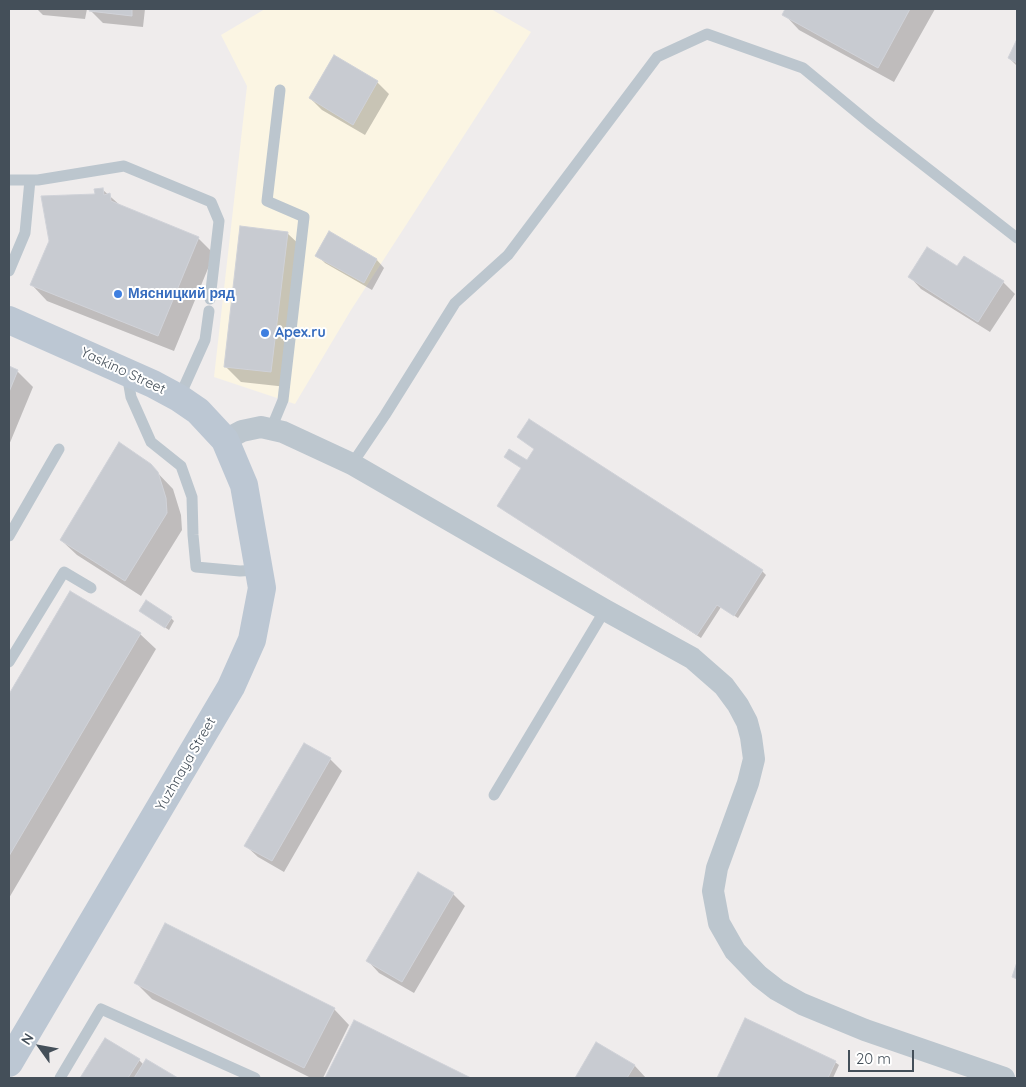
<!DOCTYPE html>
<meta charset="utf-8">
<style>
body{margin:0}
#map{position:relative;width:1026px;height:1087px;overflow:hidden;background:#efecec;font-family:Quicksand,sans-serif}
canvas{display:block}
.frame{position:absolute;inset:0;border:10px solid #444f59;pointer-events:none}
.north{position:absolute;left:15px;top:1022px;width:50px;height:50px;-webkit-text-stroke:4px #fff;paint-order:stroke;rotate:302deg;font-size:14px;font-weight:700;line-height:20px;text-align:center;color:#444f59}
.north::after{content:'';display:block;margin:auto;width:18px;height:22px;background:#444f59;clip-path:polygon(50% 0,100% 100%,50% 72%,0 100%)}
.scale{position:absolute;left:848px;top:1050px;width:66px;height:22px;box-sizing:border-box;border:2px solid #444f59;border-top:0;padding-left:6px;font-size:15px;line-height:18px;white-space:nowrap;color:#444f59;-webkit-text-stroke:4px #fff;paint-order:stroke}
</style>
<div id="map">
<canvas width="1026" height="1087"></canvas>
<div class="frame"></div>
<div class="north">N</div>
<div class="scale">20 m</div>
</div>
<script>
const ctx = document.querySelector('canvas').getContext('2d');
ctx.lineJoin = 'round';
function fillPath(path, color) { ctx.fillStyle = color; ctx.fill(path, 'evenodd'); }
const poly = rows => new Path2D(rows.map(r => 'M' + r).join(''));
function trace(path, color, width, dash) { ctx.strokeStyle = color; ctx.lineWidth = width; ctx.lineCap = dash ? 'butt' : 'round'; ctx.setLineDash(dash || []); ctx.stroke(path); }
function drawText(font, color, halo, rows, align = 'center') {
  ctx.font = font + ' Quicksand,sans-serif'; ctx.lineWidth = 4; ctx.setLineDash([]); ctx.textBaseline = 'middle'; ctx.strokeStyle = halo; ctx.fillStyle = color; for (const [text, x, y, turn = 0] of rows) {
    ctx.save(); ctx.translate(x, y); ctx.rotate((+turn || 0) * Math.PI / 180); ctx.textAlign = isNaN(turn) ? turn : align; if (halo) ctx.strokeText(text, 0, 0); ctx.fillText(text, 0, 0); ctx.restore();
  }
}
const commercial = poly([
 [265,9,491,9,531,32,351,310,295,404,214,377,247,86,221,35]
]);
const shadow = poly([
 [37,9,87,9,85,19,43,15],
 [91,9,145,9,143,27,103,23,91,11],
 [787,9,935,9,894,82,799,30,784,14],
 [1017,41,1017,66,1009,58],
 [377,82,389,94,365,135,322,110,310,98],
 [103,190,122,207,198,238,214,254,174,351,47,301,32,285,96,196],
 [287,233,303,248,287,387,241,382,226,367],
 [329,233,377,260,384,268,372,290,325,263,317,255],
 [957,268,1003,282,1015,294,990,332,921,289,910,277],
 [9,367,17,371,33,387,9,445],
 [529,421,762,571,766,575,738,618,721,607,701,638,502,509,498,506,535,449,519,437],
 [150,465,173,489,181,515,182,530,141,596,77,555,61,540],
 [71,592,140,634,156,649,9,898,9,697],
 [140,611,171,618,174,621,169,630],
 [304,744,330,759,342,771,284,872,258,857,246,846],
 [453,894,465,906,414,993,379,973,368,961],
 [136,983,334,1009,349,1025,323,1078,311,1078,152,999],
 [746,1020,835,1062,839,1065,833,1078,719,1078],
 [355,1021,469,1078,327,1078],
 [105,1040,139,1060,144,1065,146,1061,175,1078,82,1078],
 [596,1043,635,1066,646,1078,576,1078]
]);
const building = poly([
 [90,9,132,9,132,16,89,11,90,9],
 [785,9,910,9,878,68,782,15,785,9],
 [1017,39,1017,63,1008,58,1017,39],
 [334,55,378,81,353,125,309,98,334,55],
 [103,188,104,195,110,193,111,201,199,237,158,336,30,285,49,241,41,196,95,194,94,189,103,188],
 [240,226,288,232,271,372,224,367,240,226],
 [329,231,377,259,364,283,315,256,329,231],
 [927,247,957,266,964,256,1004,281,978,322,908,277,927,247],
 [9,366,18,370,9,392,9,366],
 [529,419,763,570,734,616,717,605,697,635,497,506,521,468,504,457,509,449,527,460,534,449,517,437,529,419],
 [119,442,151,464,158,472,166,498,167,513,125,581,60,540,119,442],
 [70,591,141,633,9,856,9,694,70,591],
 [146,600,172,617,165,628,139,611,146,600],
 [304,743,331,758,272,861,244,846,304,743],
 [418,872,454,893,402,982,366,961,418,872],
 [165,923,335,1008,304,1068,134,983,165,923],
 [1017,962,1017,979,1012,977,1017,962],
 [745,1018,836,1061,828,1078,717,1078,745,1018],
 [354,1020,471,1078,325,1078,354,1020],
 [105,1038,140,1059,128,1078,80,1078,105,1038],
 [596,1042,635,1065,627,1078,575,1078,596,1042],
 [146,1059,178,1078,134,1078,146,1059]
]);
const lane = poly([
 [9,180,38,180,124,166,211,202,219,221,210,299],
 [9,271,25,233,30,180],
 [127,374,131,397,151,442,181,466,192,497,193,535,196,567,240,571,258,570],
 [179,398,205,340,209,311],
 [271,429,283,400,304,217,267,201,280,90],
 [352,464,385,415,455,303,508,255,657,57,707,34,803,68,872,125,1017,238],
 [9,536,59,449],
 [9,662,64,572,91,588],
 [494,795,605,610],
 [60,1078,101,1009,255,1078]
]);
const street = poly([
 [225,440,242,431,261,427,283,432,352,464,605,610,692,658,724,686,738,705,747,722,751,737,754,759,748,783,717,868,713,891,719,923,735,951,759,976,777,990,802,1004,865,1030,1004,1078]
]);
const secondary = poly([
 [9,320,153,384,179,398,198,411,225,440,244,485,262,588,252,640,231,687,9,1063]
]);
const markers = [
 [118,294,5,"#3f7fe0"],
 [265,333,5,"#3f7fe0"]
];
const shopNames = [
 ["Мясницкий ряд",128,294],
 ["Apex.ru",275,333]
];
const streetNames = [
 ["Yaskino Street",123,371,25],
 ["Yuzhnaya Street",186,764,-60]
];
fillPath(commercial, '#fbf5e3');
fillPath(shadow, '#0003');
fillPath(building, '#c8cbd1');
trace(building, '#d0d2d8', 1);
trace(lane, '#bcc6ce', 11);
trace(street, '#bcc6ce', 22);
trace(secondary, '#bcc7d3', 28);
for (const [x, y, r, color] of markers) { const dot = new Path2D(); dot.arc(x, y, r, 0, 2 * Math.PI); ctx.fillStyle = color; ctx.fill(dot); trace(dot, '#fff', 2); }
drawText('bold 14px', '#366cbe', '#fff', shopNames, 'left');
drawText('14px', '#444f59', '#fff', streetNames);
</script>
